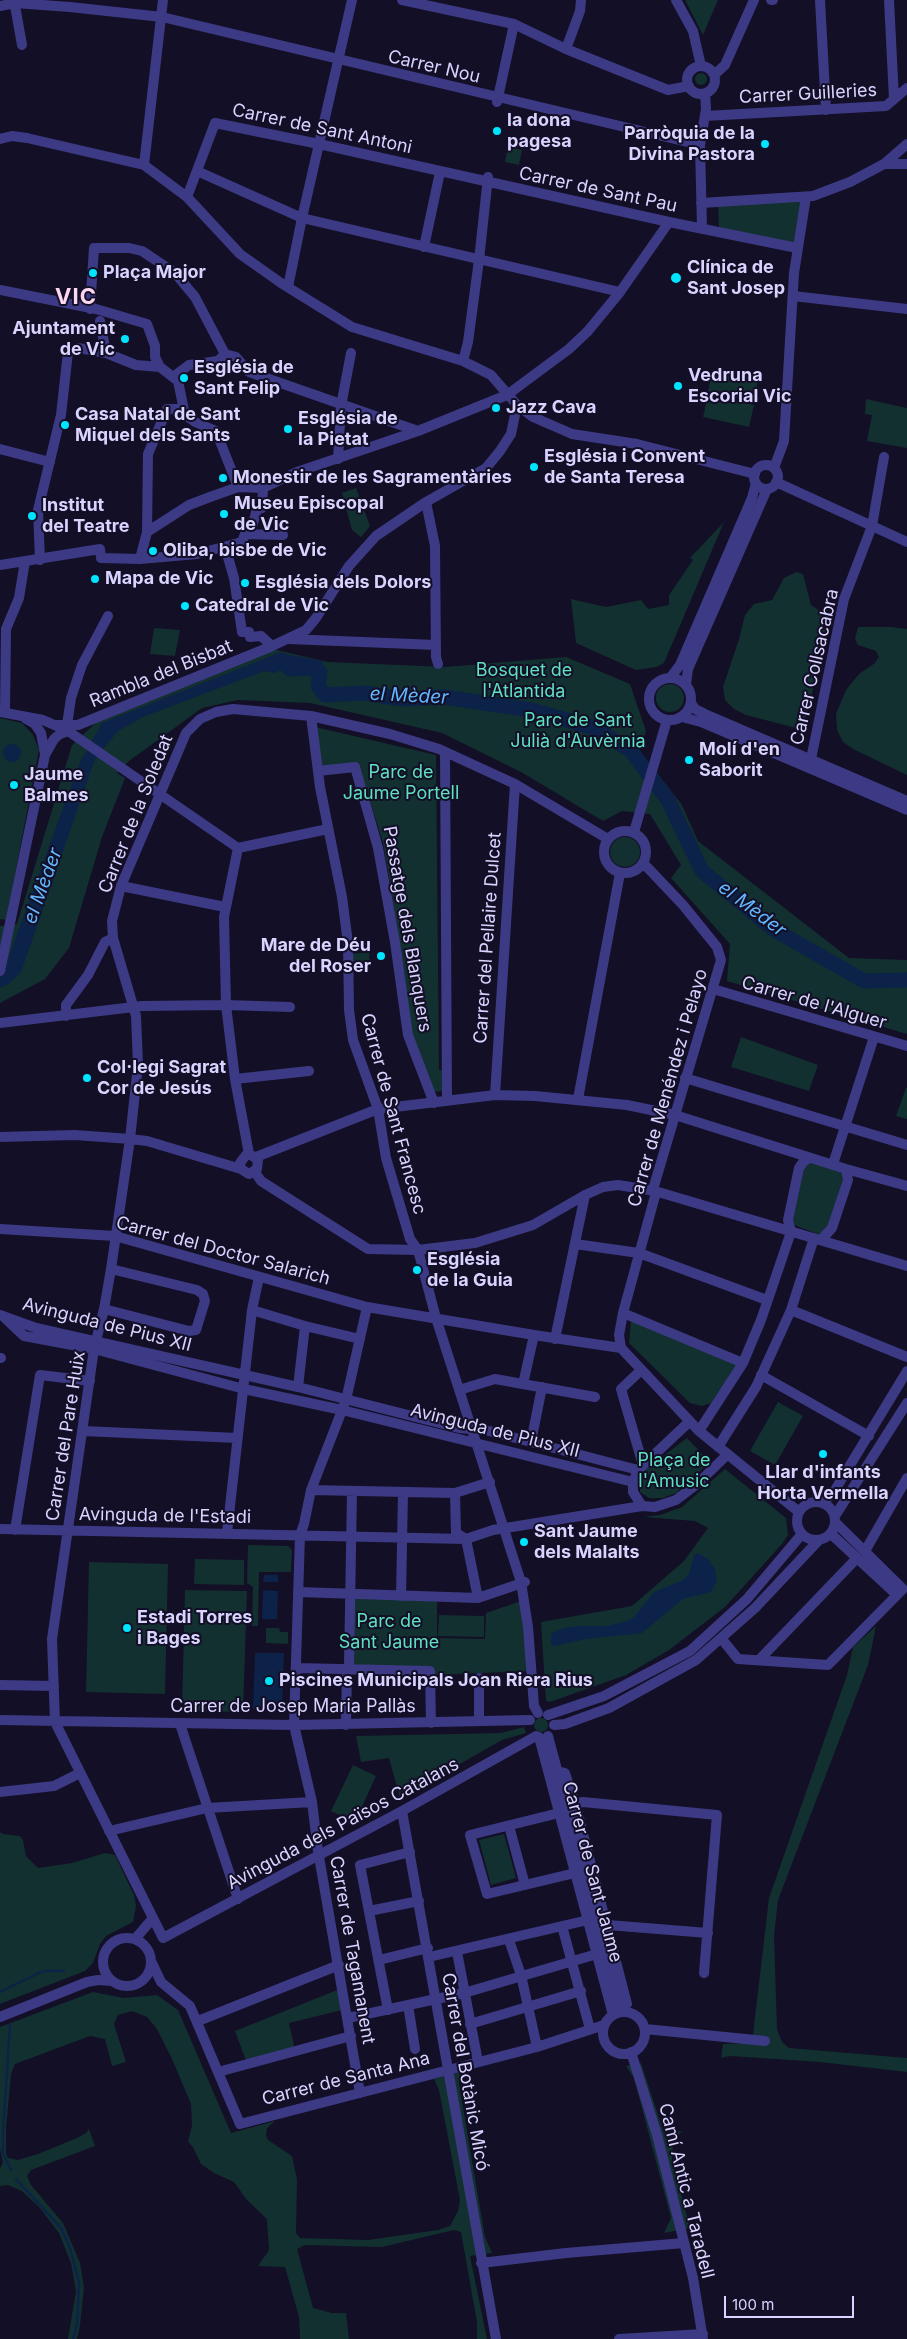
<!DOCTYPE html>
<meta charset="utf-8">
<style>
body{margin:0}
#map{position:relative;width:907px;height:2339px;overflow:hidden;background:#130f26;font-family:Inter,sans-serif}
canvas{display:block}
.scale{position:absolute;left:724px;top:2296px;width:130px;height:22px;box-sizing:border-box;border:2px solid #d9d4ff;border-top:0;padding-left:6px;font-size:15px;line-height:18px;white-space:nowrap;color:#d9d4ff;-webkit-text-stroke:4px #130f26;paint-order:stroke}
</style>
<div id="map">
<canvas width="907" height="2339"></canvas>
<div class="scale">100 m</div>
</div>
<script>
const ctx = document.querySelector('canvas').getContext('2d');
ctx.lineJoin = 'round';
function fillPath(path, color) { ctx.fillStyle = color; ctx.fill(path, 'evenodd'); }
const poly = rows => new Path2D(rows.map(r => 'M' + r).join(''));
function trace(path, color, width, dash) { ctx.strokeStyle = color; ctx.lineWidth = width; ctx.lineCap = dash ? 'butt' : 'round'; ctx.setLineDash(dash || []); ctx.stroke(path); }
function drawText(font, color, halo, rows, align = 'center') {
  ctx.font = font + ' Inter,sans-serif'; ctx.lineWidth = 4; ctx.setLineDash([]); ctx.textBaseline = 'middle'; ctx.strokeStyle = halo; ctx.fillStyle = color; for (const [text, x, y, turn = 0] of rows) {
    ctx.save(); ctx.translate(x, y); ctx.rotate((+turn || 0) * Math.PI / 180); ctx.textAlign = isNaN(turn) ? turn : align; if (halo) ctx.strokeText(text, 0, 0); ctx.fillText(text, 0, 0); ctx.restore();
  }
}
const green = poly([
 [685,0,718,0,703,35],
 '695 79a6 6 0 1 1 12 0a6 6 0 1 1-12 0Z',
 [508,147,522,150,519,165,505,162],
 [803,201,796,245,719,227,718,205],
 [712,371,758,381,753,402,708,392],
 [708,395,754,405,749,427,703,417],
 [866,399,907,408,907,448,867,441,872,415,865,414],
 [356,488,370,526,361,537,352,530,342,493],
 [724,522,664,663,656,667,636,670,576,643,571,599,606,607,641,600,648,609,669,605,669,595,693,560,690,558],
 [796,572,803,574,811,605,827,616,829,622,807,714,802,727,796,728,746,715,734,709,725,700,723,687,739,639,745,615,754,604,772,600,784,578],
 [858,627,890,627,907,629,907,775,853,749,843,742,837,730,836,714,846,690,859,674,875,663,879,657,876,651,858,645,855,639],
 [154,628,180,630,175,656,150,654],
 [264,647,328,662,445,667,566,657,630,684,646,731,640,751,682,805,698,841,849,958,907,960,907,1034,727,981,730,944,671,878,681,865,650,814,622,811,603,821,521,772,442,733,310,703,238,700,202,708,129,761,117,773,125,778,102,837,69,948,45,979,0,1003,0,926,17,924,72,745,101,718],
 '656 698a14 14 0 1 1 28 0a14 14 0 1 1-28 0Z',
 [0,718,22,723,33,735,39,750,6,920,0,919],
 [315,727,436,755,439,1070,445,1071,445,1091,431,1092,412,1034,401,949,383,843,358,763,321,767],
 '610 852a15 15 0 1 1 30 0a15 15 0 1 1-30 0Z',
 [369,952,370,966,352,966,352,954],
 [741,1037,818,1065,809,1091,731,1067],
 [906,1088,907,1088,907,1119,896,1116],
 [812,1163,838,1171,844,1175,828,1228,820,1235,792,1224,803,1171,806,1165],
 [631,1320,736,1365,711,1403,702,1406,690,1403,629,1343],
 [778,1402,803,1416,775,1465,750,1451],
 [687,1438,710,1462,676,1493,663,1498,649,1498,640,1492,641,1475,647,1468],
 [725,1469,786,1518,788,1535,782,1544,725,1607,669,1650,626,1675,550,1702,546,1701,541,1622,632,1606,684,1561,708,1528,695,1521,644,1517,660,1515,682,1507],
 [248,1545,288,1546,292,1550,291,1572,259,1572,258,1626,252,1626,253,1587,247,1583],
 [195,1559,244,1560,244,1585,194,1584],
 [89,1562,168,1564,165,1694,86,1692],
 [185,1590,247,1591,243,1712,182,1711],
 [349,1593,437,1597,437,1638,485,1639,486,1613,524,1600,531,1671,430,1675,349,1666],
 [439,1615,484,1616,484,1637,438,1636],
 [876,1626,868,1665,778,1900,774,1936,777,2029,782,2042,789,2048,907,2058,907,2072,820,2062,730,2056,721,2058,723,2044,752,2043,769,1898,847,1675,853,1647],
 [266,1628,279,1628,280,1632,288,1632,288,1644,266,1643],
 '534 1725a7 7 0 1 1 14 0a7 7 0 1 1-14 0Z',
 [524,1727,526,1733,502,1740,400,1798,389,1758,361,1762,356,1736,501,1733],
 [353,1765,376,1776,355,1822,331,1811],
 [0,1832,3,1834,20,1836,23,1840,26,1856,38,1868,72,1863,105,1853,115,1855,134,1895,136,1906,133,1922,106,1936,100,1944,93,1963,85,1971,0,2004],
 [504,1834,516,1878,491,1885,479,1840],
 [342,1988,346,2009,289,2023,295,2050,247,2063,235,2031],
 [93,1992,124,1998,157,1995,178,2010,231,2133,275,2121,267,2128,266,2135,268,2140,292,2156,297,2179,296,2233,300,2238,368,2240,438,2230,450,2226,458,2211,460,2200,439,2090,434,2079,460,2072,459,2084,485,2237,492,2253,470,2256,487,2339,477,2339,477,2322,461,2232,454,2230,382,2247,305,2245,297,2249,313,2308,332,2313,346,2313,349,2339,300,2339,299,2317,285,2267,258,2266,269,2250,267,2219,247,2200,234,2182,214,2173,201,2164,194,2149,188,2141,192,2126,191,2104,172,2059,157,2029,147,2017,132,2011,118,2015,114,2024,126,2062,112,2066,105,2039,90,2036,15,2064,11,2074,6,2128,6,2153,8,2158,18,2160,38,2154,77,2138,86,2133,89,2129,95,2146,31,2170,27,2176,31,2185,63,2223,80,2263,84,2287,80,2325,77,2339,68,2339,76,2291,71,2263,59,2233,40,2208,22,2191,8,2185,0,2186,0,2168,3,2163,0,2149,0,2027],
 [641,2063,664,2133,682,2131,673,2141,672,2160,690,2228,664,2233,671,2218,634,2078,626,2066]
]);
const water = poly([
 [279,653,317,660,322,661,323,666,294,662,275,673,264,671,143,717,118,731,95,759,21,972,10,983,0,988,0,971,5,967,80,762,102,723],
 '3 753a9 9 0 1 1 18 0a9 9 0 1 1-18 0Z',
 [697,1553,707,1558,715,1569,717,1581,711,1592,683,1599,642,1633,586,1639,554,1646,551,1645,551,1634,560,1629,577,1626,607,1626,627,1621,634,1617,654,1592,683,1580,689,1574,694,1556],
 [264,1575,278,1575,278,1582,263,1582],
 [263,1590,278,1591,277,1619,262,1619],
 [255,1653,284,1653,282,1710,253,1709]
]);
const stream = poly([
 [0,1992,43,1971,64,1971],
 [10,2025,3,2132,3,2154,11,2170],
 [16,2179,61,2228,70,2248,79,2282,77,2325,73,2339]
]);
const river = poly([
 [271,664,281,660,290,669,310,668,320,672,318,686,325,695,364,693,403,699,444,697,531,710,595,728,631,751,668,800,702,871,773,929,864,981,907,980]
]);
const minor = poly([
 [14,0,22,45],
 [402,0,514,24,566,49,668,90,689,86],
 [676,0,693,31,701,66],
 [771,0,773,0],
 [820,0,826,110],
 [889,0,894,99],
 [0,6,15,3,70,7,162,17,700,145],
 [566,49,580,11,581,0],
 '687 80a14 14 0 1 1 28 0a14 14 0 1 1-28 0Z',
 [714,75,725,65,754,0],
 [497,102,514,24],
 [705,116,886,106,907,88],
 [0,139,12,136,27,138,144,165,187,197,240,254,281,283,352,327,463,361,491,375,517,405,533,417,572,434,637,444,755,474],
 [884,164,907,164],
 [144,165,163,0],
 [197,171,302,218,620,292],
 [187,197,215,123,319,144,669,222,797,248],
 [701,203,813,196,850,182,884,164,907,144],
 [702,228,700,145,706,109,705,93],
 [424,247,440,172],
 [288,287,302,218,352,0],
 [0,290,96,309,147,324,155,346,155,357,160,367,178,381,185,415,195,422,216,431,238,487],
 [793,296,907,309],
 [90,309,94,248,129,248,142,251,175,273,195,297,225,354],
 [100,321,106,353],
 [225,354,236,357,249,372,418,431],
 [463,361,468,342,479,260,488,177],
 [173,377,189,365,218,361,225,354],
 [0,449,50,462],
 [338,459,341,406,351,353],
 '754 477a12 12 0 1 1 24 0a12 12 0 1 1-24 0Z',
 [774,468,784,441,794,273,806,197],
 [776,482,907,542],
 [426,502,435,546,436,657,438,664],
 [147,532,189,505,210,497,238,487,263,488,297,472,418,431,507,395,569,349,588,331,620,292,669,222],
 [250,534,257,509,262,508,263,488],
 [225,547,234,578,242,632,249,632,250,637,261,636,272,646],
 [140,559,147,532,148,454,167,409,183,409],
 [40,560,38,510,61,415,68,352,78,348,90,350,106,353,136,365,160,367],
 [0,565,100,549,101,558,140,559,197,554,242,542,245,534,283,535],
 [289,639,436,645],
 '649 699a21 21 0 1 1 42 0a21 21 0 1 1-42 0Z',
 [670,678,680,665,752,498,756,483],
 [686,684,688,669,767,489],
 [691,703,695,709,705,714,907,801],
 [0,712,43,720,68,731,238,848,328,829],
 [5,713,6,629,19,598,25,561],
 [311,716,320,787,342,897,348,943,349,1010,353,1040,378,1109,386,1158,410,1239,418,1250,436,1318,521,1582,528,1627,534,1706,538,1713],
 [682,717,701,722,907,810],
 [26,719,35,724,41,733,45,754],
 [55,725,78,725,270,647,306,630,316,618,349,566,376,536,426,502,486,468,500,451,511,434,517,405],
 [67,725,71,698,82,665,108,616],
 [445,752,447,1101],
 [811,759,844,599,872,526,884,457],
 [318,771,355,767,378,848,395,942,408,1035,434,1103],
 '604 852a21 21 0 1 1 42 0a21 21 0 1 1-42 0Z',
 [634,832,667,720],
 [238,848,224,917,226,1005,235,1079,249,1154],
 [121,886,225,907],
 [0,971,45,755,54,739,60,734,68,731],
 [713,989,907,1046],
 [66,1016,66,1005,88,975,105,942,113,938],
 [0,1023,142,1006,226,1005,290,1007],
 [685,1078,907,1145],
 [235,1079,309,1071],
 [495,1095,515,784],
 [578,1099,620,873],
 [0,1137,75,1135,130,1139,147,1141,241,1169,249,1174,257,1169,258,1160,251,1155,246,1155,240,1163,241,1169],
 [256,1157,378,1109,495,1095,535,1096,627,1105,675,1115,846,1169,907,1186],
 [833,1164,874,1037],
 [255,1172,261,1181,368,1249,418,1250,475,1243,533,1225,585,1195,603,1187,618,1185,655,1191,907,1266],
 [0,1229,115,1236,367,1307,534,1335,621,1348],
 [821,1240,832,1228,848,1180,846,1169],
 [575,1244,639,1253,767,1300],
 [104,1309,189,1331,196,1330,205,1301,203,1294,197,1290,111,1269],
 [252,1310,305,1326,360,1339],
 [791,1310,907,1357],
 [623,1313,743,1363],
 [0,1315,36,1328,298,1387,459,1428,485,1430,638,1470],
 [5,1318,24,1336,94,1349,244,1389,342,1410,633,1482],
 [555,1339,585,1195],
 [621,1348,619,1335,623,1313,655,1196,654,1186,721,960,717,947,683,905,647,867,642,865],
 [621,1348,699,1431,799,1512],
 [0,1358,1,1358],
 [641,1370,621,1389,643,1465],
 [761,1375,869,1436],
 [523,1384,534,1335],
 [298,1387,305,1326],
 [459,1390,495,1379,595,1397],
 [83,1431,237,1438],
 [699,1431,743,1363,761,1320,791,1232,788,1220,799,1168,804,1161,810,1158],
 [531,1442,542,1387],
 [718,1447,756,1387,791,1310,814,1238],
 [311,1490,455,1493,490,1482],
 [455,1493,456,1533,466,1539,478,1598],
 '797 1521a19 19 0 1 1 38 0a19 19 0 1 1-38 0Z',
 [823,1503,835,1490,907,1371],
 [642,1506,633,1492,633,1482,638,1470,689,1422],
 [835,1516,907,1403],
 [0,1529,466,1539,493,1530,642,1506,655,1507,676,1500,697,1484,727,1455],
 [15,1530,40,1375,90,1381],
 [227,1533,252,1310,259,1277],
 [831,1534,897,1595,903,1589,835,1522],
 [865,1551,907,1478],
 [298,1592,478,1598,525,1582],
 [401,1596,403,1492],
 [721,1638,738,1659,828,1665,897,1595],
 [759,1660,857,1558],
 [296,1668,430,1671,431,1723],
 [479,1678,479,1721],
 [0,1685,54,1686],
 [548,1715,604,1696,690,1651,747,1599,802,1534],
 [0,1720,294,1725,530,1720],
 [180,1724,238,1899],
 [346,1725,347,1669,349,1666,352,1491],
 [554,1725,565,1724,609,1708,696,1660,755,1608,819,1540],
 [536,1736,402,1811,163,1938,55,1722,52,1639,94,1349,104,1309,111,1269,130,1139,138,1065,136,1016,113,938,112,921,121,886,186,733,200,719,216,712,233,709,311,716,390,734,439,749,515,784,608,839],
 [548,1736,622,2012],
 [539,1737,613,2015],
 [557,1771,565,1773,575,1803,627,2004],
 [0,1792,54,1786,80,1773],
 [575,1803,583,1802,717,1815,704,1973],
 [402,1811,496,2339],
 [559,1813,470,1835,487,1894,575,1873],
 [509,1826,525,1885],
 [109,1831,207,1808,312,1802],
 [369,1911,419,1901],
 [608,1925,708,1933],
 [562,1926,590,2029],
 '103 1962a24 24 0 1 1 48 0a24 24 0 1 1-48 0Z',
 [135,1939,153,1918],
 [509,1940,521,1975,537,2047],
 [457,1952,478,2062],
 [429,1957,588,1920],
 [379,1960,428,1948],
 [152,1963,161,1982,190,2006,240,2124,537,2047,604,2025],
 [408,2005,415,2049],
 [388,2010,360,1865,410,1852],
 '603 2033a21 21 0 1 1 42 0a21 21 0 1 1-42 0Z',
 [0,2017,87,1982,98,1980,112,1981],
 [348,2018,464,1993,597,1954],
 [198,2021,339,1965],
 [470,2024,581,1991],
 [645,2029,765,2041],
 [631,2052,657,2135,693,2278,703,2339],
 [218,2072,351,2036],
 [360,2093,318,1851,312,1802,294,1725,300,1535,304,1524,311,1490,346,1400,367,1307],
 [481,2263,566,2253,684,2243],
 [619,2339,703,2334]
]);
const markers = [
 [497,131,5,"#00e5ff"],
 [765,144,5,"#00e5ff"],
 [93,273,5,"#00e5ff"],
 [676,278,6,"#00e5ff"],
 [125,339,5,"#00e5ff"],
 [184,378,5,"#00e5ff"],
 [678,386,5,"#00e5ff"],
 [496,408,5,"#00e5ff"],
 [65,425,5,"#00e5ff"],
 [288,429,5,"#00e5ff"],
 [534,467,5,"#00e5ff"],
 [223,478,5,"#00e5ff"],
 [224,514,5,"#00e5ff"],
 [32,516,5,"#00e5ff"],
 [153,551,5,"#00e5ff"],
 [95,579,5,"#00e5ff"],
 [245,583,5,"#00e5ff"],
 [185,606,5,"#00e5ff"],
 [689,760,5,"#00e5ff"],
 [14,785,5,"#00e5ff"],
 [381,956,5,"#00e5ff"],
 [87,1078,5,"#00e5ff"],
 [417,1270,5,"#00e5ff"],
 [823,1454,5,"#00e5ff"],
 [524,1542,5,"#00e5ff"],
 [127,1628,5,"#00e5ff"],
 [269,1681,5,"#00e5ff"]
];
const streetNames = [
 ["Carrer Nou",434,67,13],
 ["Carrer Guilleries",808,94,-3],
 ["Carrer de Sant Antoni",322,129,12],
 ["Carrer de Sant Pau",598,190,12],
 ["Carrer Collsacabra",815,667,-77],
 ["Rambla del Bisbat",161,674,-22],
 ["Carrer de la Soledat",136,814,-68],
 ["Passatge dels Blanquers",407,929,80],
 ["Carrer del Pellaire Dulcet",488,938,-86],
 ["Carrer de l'Alguer",814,1003,16],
 ["Carrer de Menéndez i Pelayo",668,1088,-74],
 ["Carrer de Sant Francesc",393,1114,75],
 ["Carrer del Doctor Salarich",223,1251,15],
 ["Avinguda de Pius XII",107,1325,14],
 ["Avinguda de Pius XII",495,1431,14],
 ["Carrer del Pare Huix",66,1436,-81],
 ["Avinguda de l'Estadi",165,1516,1],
 ["Carrer de Josep Maria Pallàs",293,1707],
 ["Avinguda dels Països Catalans",343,1824,-28],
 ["Carrer de Sant Jaume",592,1872,75],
 ["Carrer de Tagamanent",352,1950,80],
 ["Carrer del Botànic Micó",465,2072,80],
 ["Carrer de Santa Ana",346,2079,-14],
 ["Camí Antic a Taradell",686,2191,76]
];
const poiNames = [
 ["la dona",507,121],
 ["pagesa",507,142],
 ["Parròquia de la",755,134,"right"],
 ["Divina Pastora",755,155,"right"],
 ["Clínica de",687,268],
 ["Sant Josep",687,289],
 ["Plaça Major",103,273],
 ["Ajuntament",115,329,"right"],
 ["de Vic",115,350,"right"],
 ["Església de",194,368],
 ["Sant Felip",194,389],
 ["Vedruna",688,376],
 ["Escorial Vic",688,397],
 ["Jazz Cava",506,408],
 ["Casa Natal de Sant",75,415],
 ["Miquel dels Sants",75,436],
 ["Església de",298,419],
 ["la Pietat",298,440],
 ["Església i Convent",544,457],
 ["de Santa Teresa",544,478],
 ["Monestir de les Sagramentàries",233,478],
 ["Museu Episcopal",234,504],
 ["de Vic",234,525],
 ["Institut",42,506],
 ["del Teatre",42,527],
 ["Oliba, bisbe de Vic",163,551],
 ["Mapa de Vic",105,579],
 ["Església dels Dolors",255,583],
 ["Catedral de Vic",195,606],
 ["Molí d'en",699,750],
 ["Saborit",699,771],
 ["Jaume",24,775],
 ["Balmes",24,796],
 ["Mare de Déu",371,946,"right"],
 ["del Roser",371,967,"right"],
 ["Col·legi Sagrat",97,1068],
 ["Cor de Jesús",97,1089],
 ["Església",427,1260],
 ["de la Guia",427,1281],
 ["Llar d'infants",823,1473,"center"],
 ["Horta Vermella",823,1494,"center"],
 ["Sant Jaume",534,1532],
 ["dels Malalts",534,1553],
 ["Estadi Torres",137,1618],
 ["i Bages",137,1639],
 ["Piscines Municipals Joan Riera Rius",279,1681]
];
const parkNames = [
 ["Bosquet de",524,671],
 ["l'Atlantida",524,692],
 ["Parc de Sant",578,721],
 ["Julià d'Auvèrnia",578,742],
 ["Parc de",401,773],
 ["Jaume Portell",401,794],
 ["Plaça de",674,1461],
 ["l'Amusic",674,1482],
 ["Parc de",389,1622],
 ["Sant Jaume",389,1643]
];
const waterNames = [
 ["el Mèder",409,696,3],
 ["el Mèder",43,886,-70],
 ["el Mèder",752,909,37]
];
const districtNames = [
 ["VIC",76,297]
];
fillPath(green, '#12302f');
fillPath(water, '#0c2248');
trace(stream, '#0c2248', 2.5);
trace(river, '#0c2248', 15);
trace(minor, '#3d3a85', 10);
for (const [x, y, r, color] of markers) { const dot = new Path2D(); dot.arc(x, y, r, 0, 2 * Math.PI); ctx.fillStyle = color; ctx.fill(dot); trace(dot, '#130f26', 2); }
drawText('18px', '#d9d4ff', '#130f26', streetNames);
drawText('bold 18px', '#d9d4ff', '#130f26', poiNames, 'left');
drawText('18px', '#5fe0c0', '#130f26', parkNames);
drawText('italic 19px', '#62b6ff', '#130f26', waterNames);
ctx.letterSpacing = '1px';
drawText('bold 22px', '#ffd6f0', '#130f26', districtNames);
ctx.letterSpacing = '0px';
</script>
